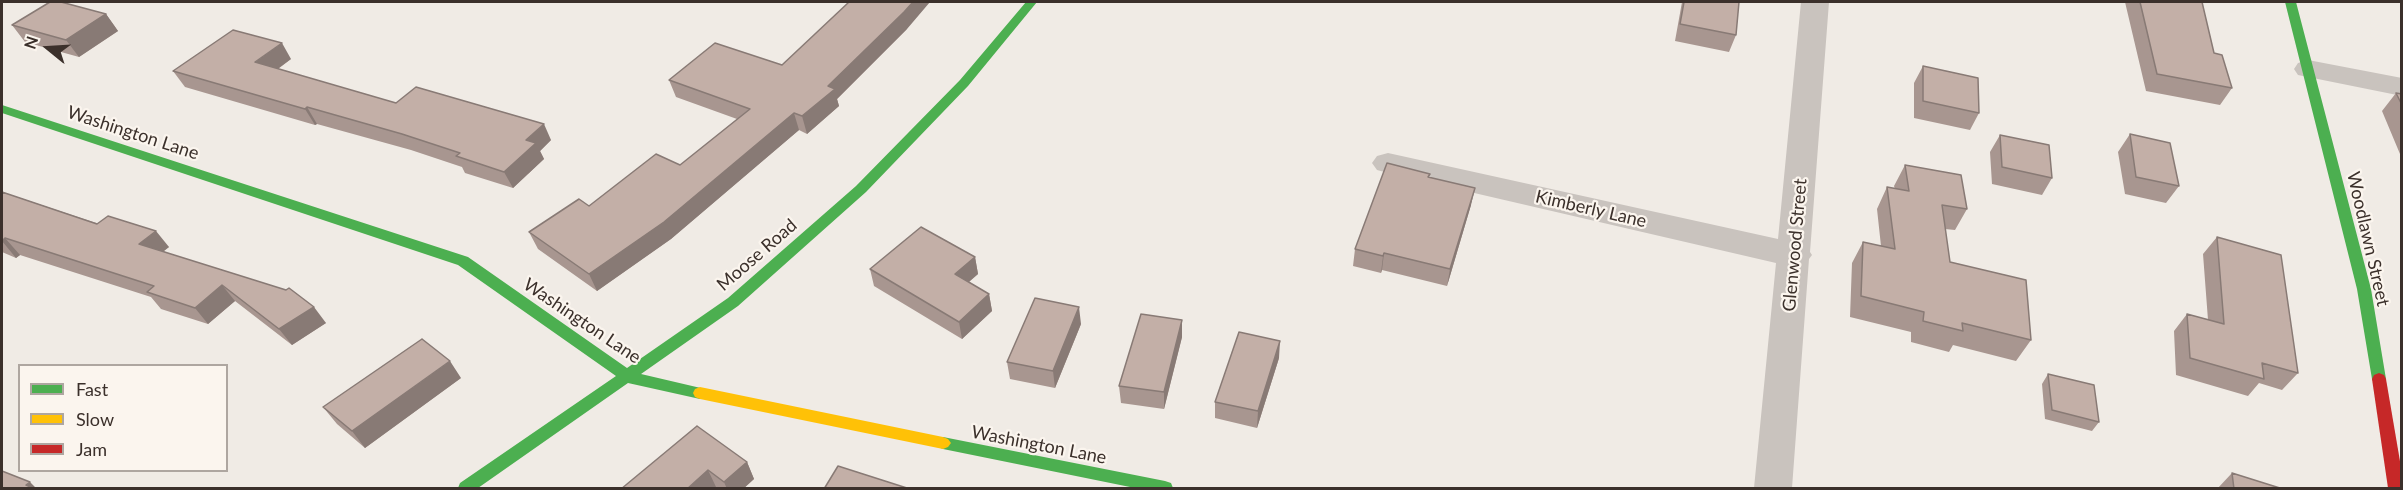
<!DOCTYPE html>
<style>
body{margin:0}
#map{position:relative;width:2403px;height:490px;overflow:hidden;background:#f0ebe5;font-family:Lato,sans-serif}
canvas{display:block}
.frame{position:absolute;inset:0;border:3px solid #3b302b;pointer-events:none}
.legend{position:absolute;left:18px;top:364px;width:210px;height:108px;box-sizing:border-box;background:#fbf5ee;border:2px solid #aea6a0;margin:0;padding:8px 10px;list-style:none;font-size:18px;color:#3b302b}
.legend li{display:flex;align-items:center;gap:12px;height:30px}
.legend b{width:30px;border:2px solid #aea6a0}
.north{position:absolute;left:18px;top:18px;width:60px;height:60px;-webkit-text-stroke:4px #fbf5ee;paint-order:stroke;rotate:288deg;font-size:16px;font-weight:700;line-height:24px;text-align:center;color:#3b302b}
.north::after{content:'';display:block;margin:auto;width:21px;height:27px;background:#3b302b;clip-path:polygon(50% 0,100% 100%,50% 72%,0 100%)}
</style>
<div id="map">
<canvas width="2403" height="490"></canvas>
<div class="frame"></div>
<ul class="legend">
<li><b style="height:8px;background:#4caf50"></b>Fast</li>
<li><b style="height:8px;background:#ffc107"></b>Slow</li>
<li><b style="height:8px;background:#c62828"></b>Jam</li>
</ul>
<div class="north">N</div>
</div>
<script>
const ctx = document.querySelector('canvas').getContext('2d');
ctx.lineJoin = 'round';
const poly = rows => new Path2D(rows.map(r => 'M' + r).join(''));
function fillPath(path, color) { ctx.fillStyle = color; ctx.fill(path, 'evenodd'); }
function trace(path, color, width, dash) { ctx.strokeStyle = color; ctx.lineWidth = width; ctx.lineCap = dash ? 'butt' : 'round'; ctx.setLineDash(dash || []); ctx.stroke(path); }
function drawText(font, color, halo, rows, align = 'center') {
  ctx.font = font + ' Lato,sans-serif'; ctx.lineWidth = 4.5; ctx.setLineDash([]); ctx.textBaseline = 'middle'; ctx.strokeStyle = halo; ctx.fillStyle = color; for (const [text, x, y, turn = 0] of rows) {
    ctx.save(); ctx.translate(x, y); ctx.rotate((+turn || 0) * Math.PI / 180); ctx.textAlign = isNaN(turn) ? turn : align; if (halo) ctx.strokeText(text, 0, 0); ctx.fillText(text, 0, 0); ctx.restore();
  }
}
const street = poly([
 [1801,2,1829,2,1810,252,1812,255,1809,259,1792,488,1754,488,1776,263,1388,173,1377,170,1372,163,1377,156,1388,153,1778,239,1801,2],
 [2308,60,2402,78,2402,96,2298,75,2294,69,2298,63,2308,60]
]);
const fast = poly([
 [1026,2,1037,2,968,86,866,192,738,306,641,374,705,389,707,393,705,397,700,399,628,383,478,488,458,488,460,483,616,376,458,265,2,113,2,105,468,257,627,368,728,298,856,186,960,80,1026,2],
 [2285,2,2296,2,2371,289,2386,379,2384,383,2379,385,2374,383,2372,379,2357,289,2285,2],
 [943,437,1165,481,1171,483,1173,488,1135,488,943,449,938,447,935,443,938,439,943,437]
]);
const slow = poly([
 [700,387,943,437,948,439,951,443,948,447,943,449,700,399,695,397,693,393,695,389,700,387]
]);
const jam = poly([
 [2379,373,2384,375,2386,379,2402,473,2402,488,2388,488,2372,379,2374,375,2379,373]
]);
const wall = poly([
 [1682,2,1739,2,1736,35,1729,52,1675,41],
 [2125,2,2202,2,2214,53,2232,88,2220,105,2146,91],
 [106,14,118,31,79,57,25,42,12,25],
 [907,29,837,99,839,106,807,134,799,130,671,239,597,291,538,249,529,232,589,206,680,165,737,119,676,97,669,80,782,65],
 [291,59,278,69,396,103,551,140,540,151,544,159,513,188,465,173,462,167,411,150,317,124,315,125,185,87,173,71],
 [1923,66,1979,113,1970,130,1914,118,1914,83],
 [2396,93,2402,94,2402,154,2400,154,2382,111],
 [2130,134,2179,186,2166,203,2125,194,2118,152],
 [2000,135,2052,178,2042,195,1992,184,1990,152],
 [1905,165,1967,209,1955,230,1945,229,1950,262,2031,340,2016,361,1953,345,1949,352,1911,342,1911,332,1850,317,1852,263,1863,242,1881,246,1877,209,1887,187,1895,189,1894,186],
 [1430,174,1429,177,1471,205,1447,286,1382,270,1381,273,1353,266,1355,249],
 [2,192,169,247,163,251,326,323,292,345,235,301,208,324,161,309,151,297,20,255,16,258,2,252],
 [2217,237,2298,373,2282,390,2259,383,2248,396,2176,375,2174,331,2187,314,2208,320,2203,254],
 [975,257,978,274,969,282,989,294,992,311,962,339,874,286,870,269],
 [1182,320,1182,337,1164,409,1121,403,1119,386],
 [1081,324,1055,388,1010,379,1007,362],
 [1279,358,1257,428,1215,418,1215,402],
 [2048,374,2099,422,2092,431,2045,419,2042,384],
 [461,378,365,448,337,424,323,407],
 [747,462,754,479,743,489,718,489,716,487,714,489,621,489],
 [2232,473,2283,489,2217,489]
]);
const shadedWall = poly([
 [913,2,930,2,907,29,837,99,839,106,807,134,802,116,828,86],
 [106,14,118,31,79,57,66,40],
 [282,43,291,59,265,78,255,62],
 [307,107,317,124,315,125,305,109],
 [794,113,799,130,671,239,597,291,589,274],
 [544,124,551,140,540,151,544,159,513,188,504,172,526,140],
 [1475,188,1471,205,1447,286,1450,269],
 [156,231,169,247,153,260,139,244],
 [5,238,20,255,16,258,2,241],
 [1384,253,1382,270,1381,273,1383,256],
 [975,257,978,274,958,291,955,274],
 [222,285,235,301,208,324,195,308],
 [989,294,992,311,962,339,959,322],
 [314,307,326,323,292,345,279,329],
 [1079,307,1081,324,1055,388,1053,371],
 [1182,320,1182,337,1164,409,1164,392],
 [1280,341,1279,358,1257,428,1258,411],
 [450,361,461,378,365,448,352,431],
 [747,462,754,479,743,489,727,489,724,482],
 [708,470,716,487,714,489,687,489],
 [30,482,37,489,30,489,26,485]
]);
const building = poly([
 [50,2,61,2,106,14,66,40,12,25,50,2],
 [849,2,913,2,904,12,828,86,835,89,802,116,794,113,664,222,589,274,529,232,579,199,589,206,656,154,680,165,750,109,669,80,715,43,782,65,849,2],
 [1684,2,1739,2,1736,35,1680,24,1684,2],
 [2140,2,2202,2,2214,53,2222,55,2232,88,2157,74,2140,2],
 [233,30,282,43,255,62,396,103,416,87,544,124,526,140,536,143,504,172,456,156,460,153,402,134,307,107,305,109,173,71,233,30],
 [1923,66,1978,78,1979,113,1923,101,1923,66],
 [2396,93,2402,94,2402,105,2396,93],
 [2130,134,2170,143,2179,186,2136,177,2130,134],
 [2000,135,2049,145,2052,178,2002,167,2000,135],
 [1387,163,1430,174,1428,177,1475,188,1450,269,1384,253,1383,256,1355,249,1387,163],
 [1905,165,1961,175,1967,209,1942,205,1950,262,2026,280,2031,340,1962,323,1963,331,1923,321,1924,312,1861,296,1863,242,1895,249,1887,187,1909,191,1905,165],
 [2,192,97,224,108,216,156,231,139,244,286,290,289,288,314,307,279,329,222,285,195,308,147,292,154,286,5,238,2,241,2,192],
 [921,227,975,257,955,274,989,294,959,322,870,269,921,227],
 [2217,237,2281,255,2298,373,2262,363,2264,379,2190,358,2187,314,2224,324,2217,237],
 [1035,298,1079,307,1053,371,1007,362,1035,298],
 [1141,314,1182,320,1164,392,1119,386,1141,314],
 [1239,332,1280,341,1258,411,1215,402,1239,332],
 [422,339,450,361,352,431,323,407,422,339],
 [2048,374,2094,385,2099,422,2052,410,2048,374],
 [697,426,747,462,724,482,708,470,687,489,621,489,697,426],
 [838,466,910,489,824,489,838,466],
 [2,471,30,482,26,485,35,489,2,489,2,471],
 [2232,473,2283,489,2234,489,2232,473]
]);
const streetNames = [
 ["Washington Lane",133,133,18],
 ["Kimberly Lane",1591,209,13],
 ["Woodlawn Street",2368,239,77],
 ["Glenwood Street",1795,245,-85],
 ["Moose Road",757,255,-41],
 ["Washington Lane",582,321,34],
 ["Washington Lane",1039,445,11]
];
fillPath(street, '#c9c3be');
fillPath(fast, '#4caf50');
fillPath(slow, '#ffc107');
fillPath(jam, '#c62828');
fillPath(wall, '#a89690');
fillPath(shadedWall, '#887a75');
fillPath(building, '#c3afa7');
trace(building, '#887a75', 1.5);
drawText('18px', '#3b302b', '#fbf5ee', streetNames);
</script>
